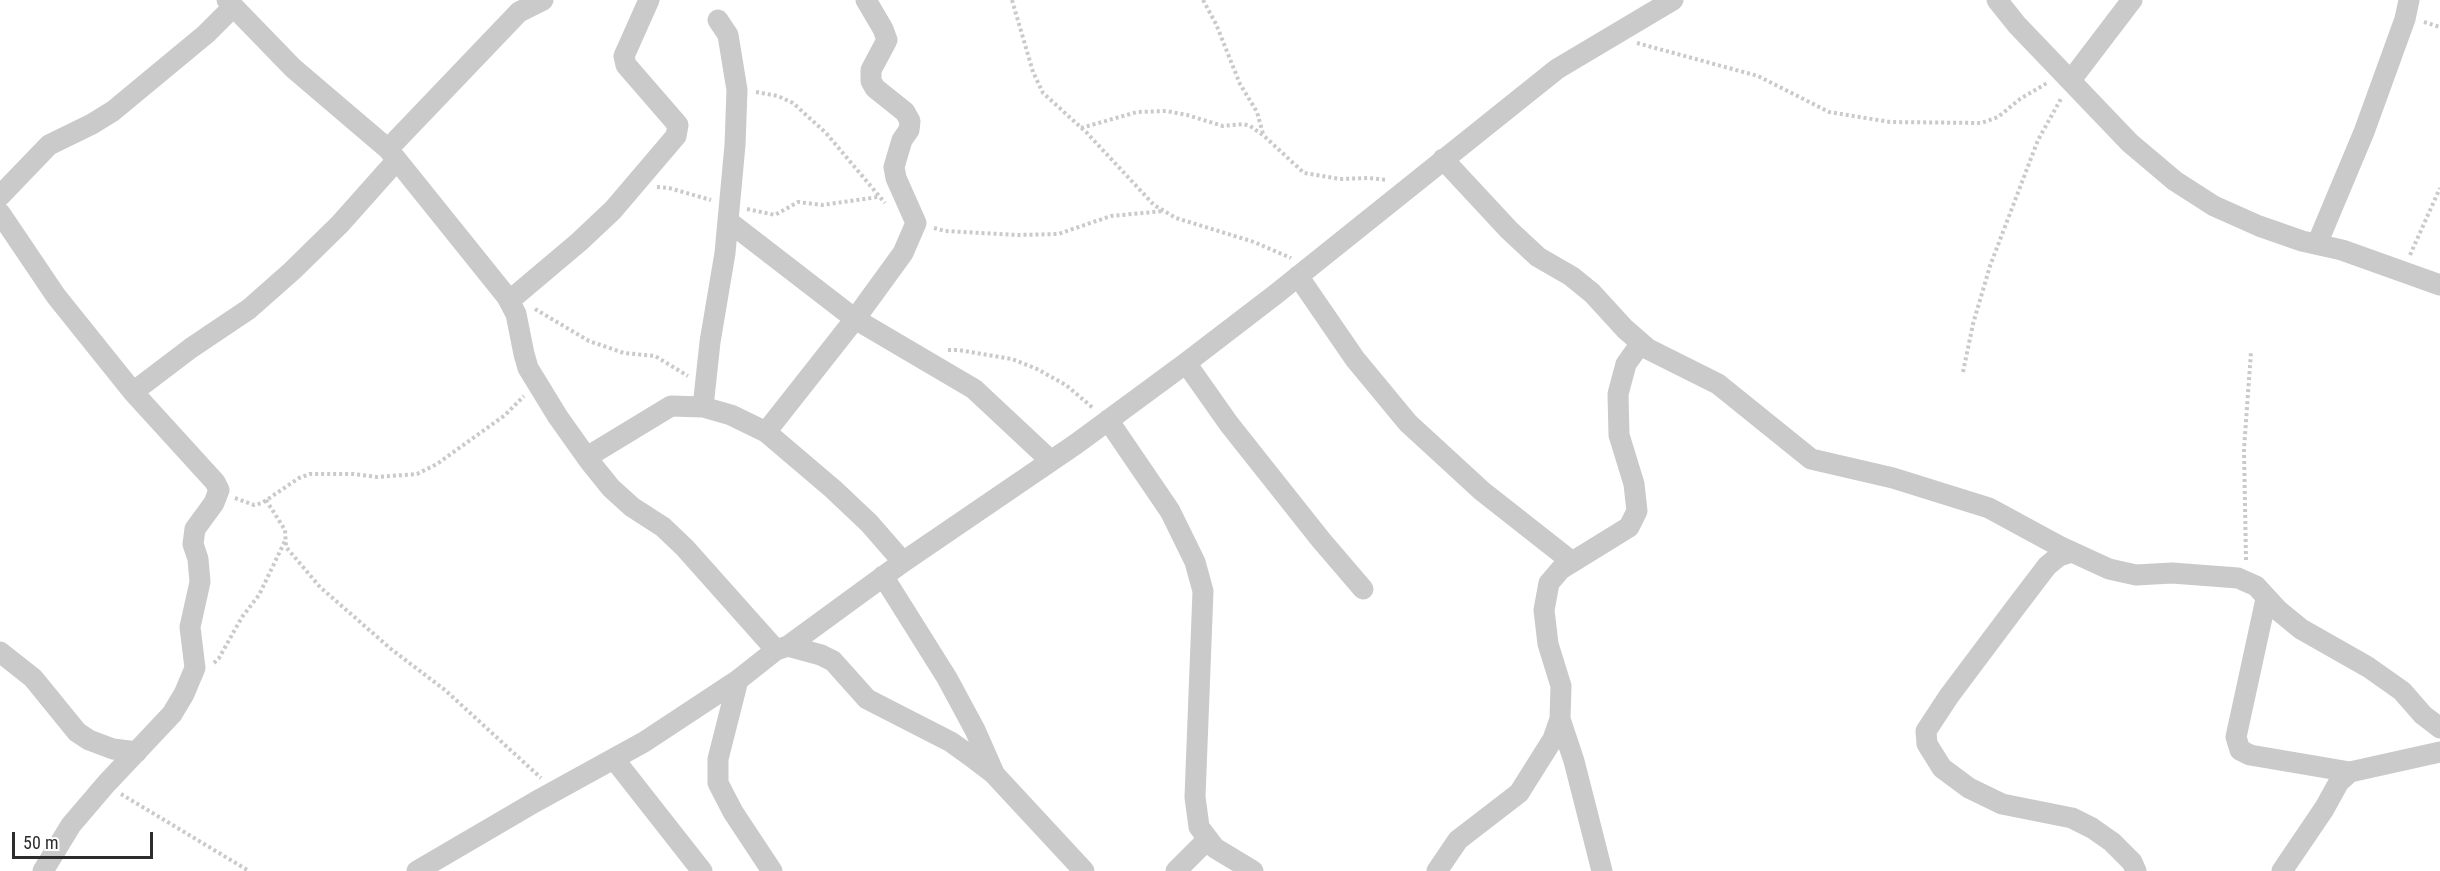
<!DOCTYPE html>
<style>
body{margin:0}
#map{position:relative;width:2440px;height:871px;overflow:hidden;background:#fff;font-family:"Roboto Condensed",sans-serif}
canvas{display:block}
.scale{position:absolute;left:12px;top:832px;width:141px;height:27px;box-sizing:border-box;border:3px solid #2d2d2d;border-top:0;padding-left:8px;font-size:18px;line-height:21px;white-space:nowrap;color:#2d2d2d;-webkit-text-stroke:4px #fff;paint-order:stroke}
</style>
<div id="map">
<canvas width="2440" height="871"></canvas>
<div class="scale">50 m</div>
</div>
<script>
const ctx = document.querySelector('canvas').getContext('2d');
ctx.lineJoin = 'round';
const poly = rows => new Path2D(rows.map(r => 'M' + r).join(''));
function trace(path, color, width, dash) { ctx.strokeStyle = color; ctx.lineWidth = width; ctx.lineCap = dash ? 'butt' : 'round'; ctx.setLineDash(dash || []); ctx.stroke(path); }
const path = poly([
 [1012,0,1033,72,1043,93,1086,132,1154,205,1176,218,1254,242,1291,258],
 [1203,0,1216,24,1240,84,1257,112,1263,134],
 [2424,22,2440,27],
 [1637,43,1758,76,1829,112,1890,122,1981,123,1998,117,2020,99,2047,83],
 [756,92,778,96,793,103,826,133,885,203],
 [1081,128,1137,112,1166,111,1187,115,1223,126,1243,124,1250,126,1263,135,1304,173,1340,179,1369,178,1388,180],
 [657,187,669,188,711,200],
 [747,209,775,215,798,202,822,205,878,197],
 [934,228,945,231,1018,235,1058,234,1111,216,1164,211],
 [2410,255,2440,188],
 [535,309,589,341,624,353,655,356,688,376],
 [948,350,959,350,1012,359,1037,369,1066,385,1093,408],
 [1963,372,1973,324,1990,266,2038,140,2062,97],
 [235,498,254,505,262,503,299,478,310,474,354,474,377,477,417,474,437,464,505,415,524,396],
 [266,500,285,530,286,547,320,587,391,649,445,690,541,778],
 [2246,560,2244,449,2251,352],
 [214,663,219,658,242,617,259,595,285,541],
 [121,794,249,871]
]);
const minor = poly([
 [227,0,293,68,388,149,507,297,516,314,524,354,528,368,558,417,590,462,611,488,632,507,663,527,685,548,776,650],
 [1997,0,2017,25,2130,143,2175,181,2214,206,2259,226,2302,241,2342,250,2440,285],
 [2071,80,2132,0],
 [388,149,519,12,543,0],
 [1443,159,1509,230,1538,257,1571,276,1592,293,1625,329,1648,349,1718,384,1811,459,1893,478,1989,508,2059,546,2109,569,2136,575,2172,573,2238,578,2256,586,2279,611,2301,629,2368,667,2402,691,2423,715,2440,728],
 [0,196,49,145,92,124,113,111,206,34,233,7],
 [0,213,56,296,133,392,215,482,219,490,214,503,195,529,193,544,198,559,200,582,190,627,195,668,184,694,172,714,106,784,71,825,43,871],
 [728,221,855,319,974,389,1051,461],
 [2317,244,2364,132,2405,19,2409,0],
 [1298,276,1355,359,1408,423,1482,491,1571,561],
 [507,297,515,296,579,242,613,210,676,136,678,125,626,65,624,56,649,0],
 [1186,363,1229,424,1321,540,1363,589],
 [133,392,191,348,249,309,292,271,340,224,397,160],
 [703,407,710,342,725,253,735,145,737,90,728,35,718,20],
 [1108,420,1170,511,1195,562,1203,591,1195,797,1199,827,1215,848,1253,871],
 [766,432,855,319,903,253,916,223,896,178,894,167,902,140,909,130,910,121,905,112,875,88,871,81,871,70,887,40,883,29,866,0],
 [587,457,671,406,703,407,731,415,766,432,833,489,869,523,903,562],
 [2072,552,2059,556,2047,566,2015,608,1949,696,1926,731,1927,744,1942,768,1969,788,2002,804,2072,818,2092,828,2112,842,2132,862,2136,871],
 [883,576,947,678,975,730,994,773],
 [2266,599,2236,737,2240,750,2250,755,2350,772],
 [788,646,821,655,833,661,867,699,951,742,969,755,994,774,1084,871],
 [0,652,33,678,77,732,89,740,113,749,137,752],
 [738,680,718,759,718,783,733,812,772,871],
 [1560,719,1574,761,1602,871],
 [614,759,702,871],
 [417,871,535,802,644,742,738,680,776,650,788,646,903,562,1076,444,1186,363,1276,294,1557,69,1673,0],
 [1176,871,1208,839],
 [1437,871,1458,840,1519,793,1553,739,1560,719,1561,686,1548,644,1544,610,1549,583,1561,569,1629,527,1637,511,1634,484,1619,435,1618,394,1626,364,1641,343],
 [2282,871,2324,809,2339,782,2350,772,2440,752]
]);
trace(path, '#cacaca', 4, [3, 3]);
trace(minor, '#cacaca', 21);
</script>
